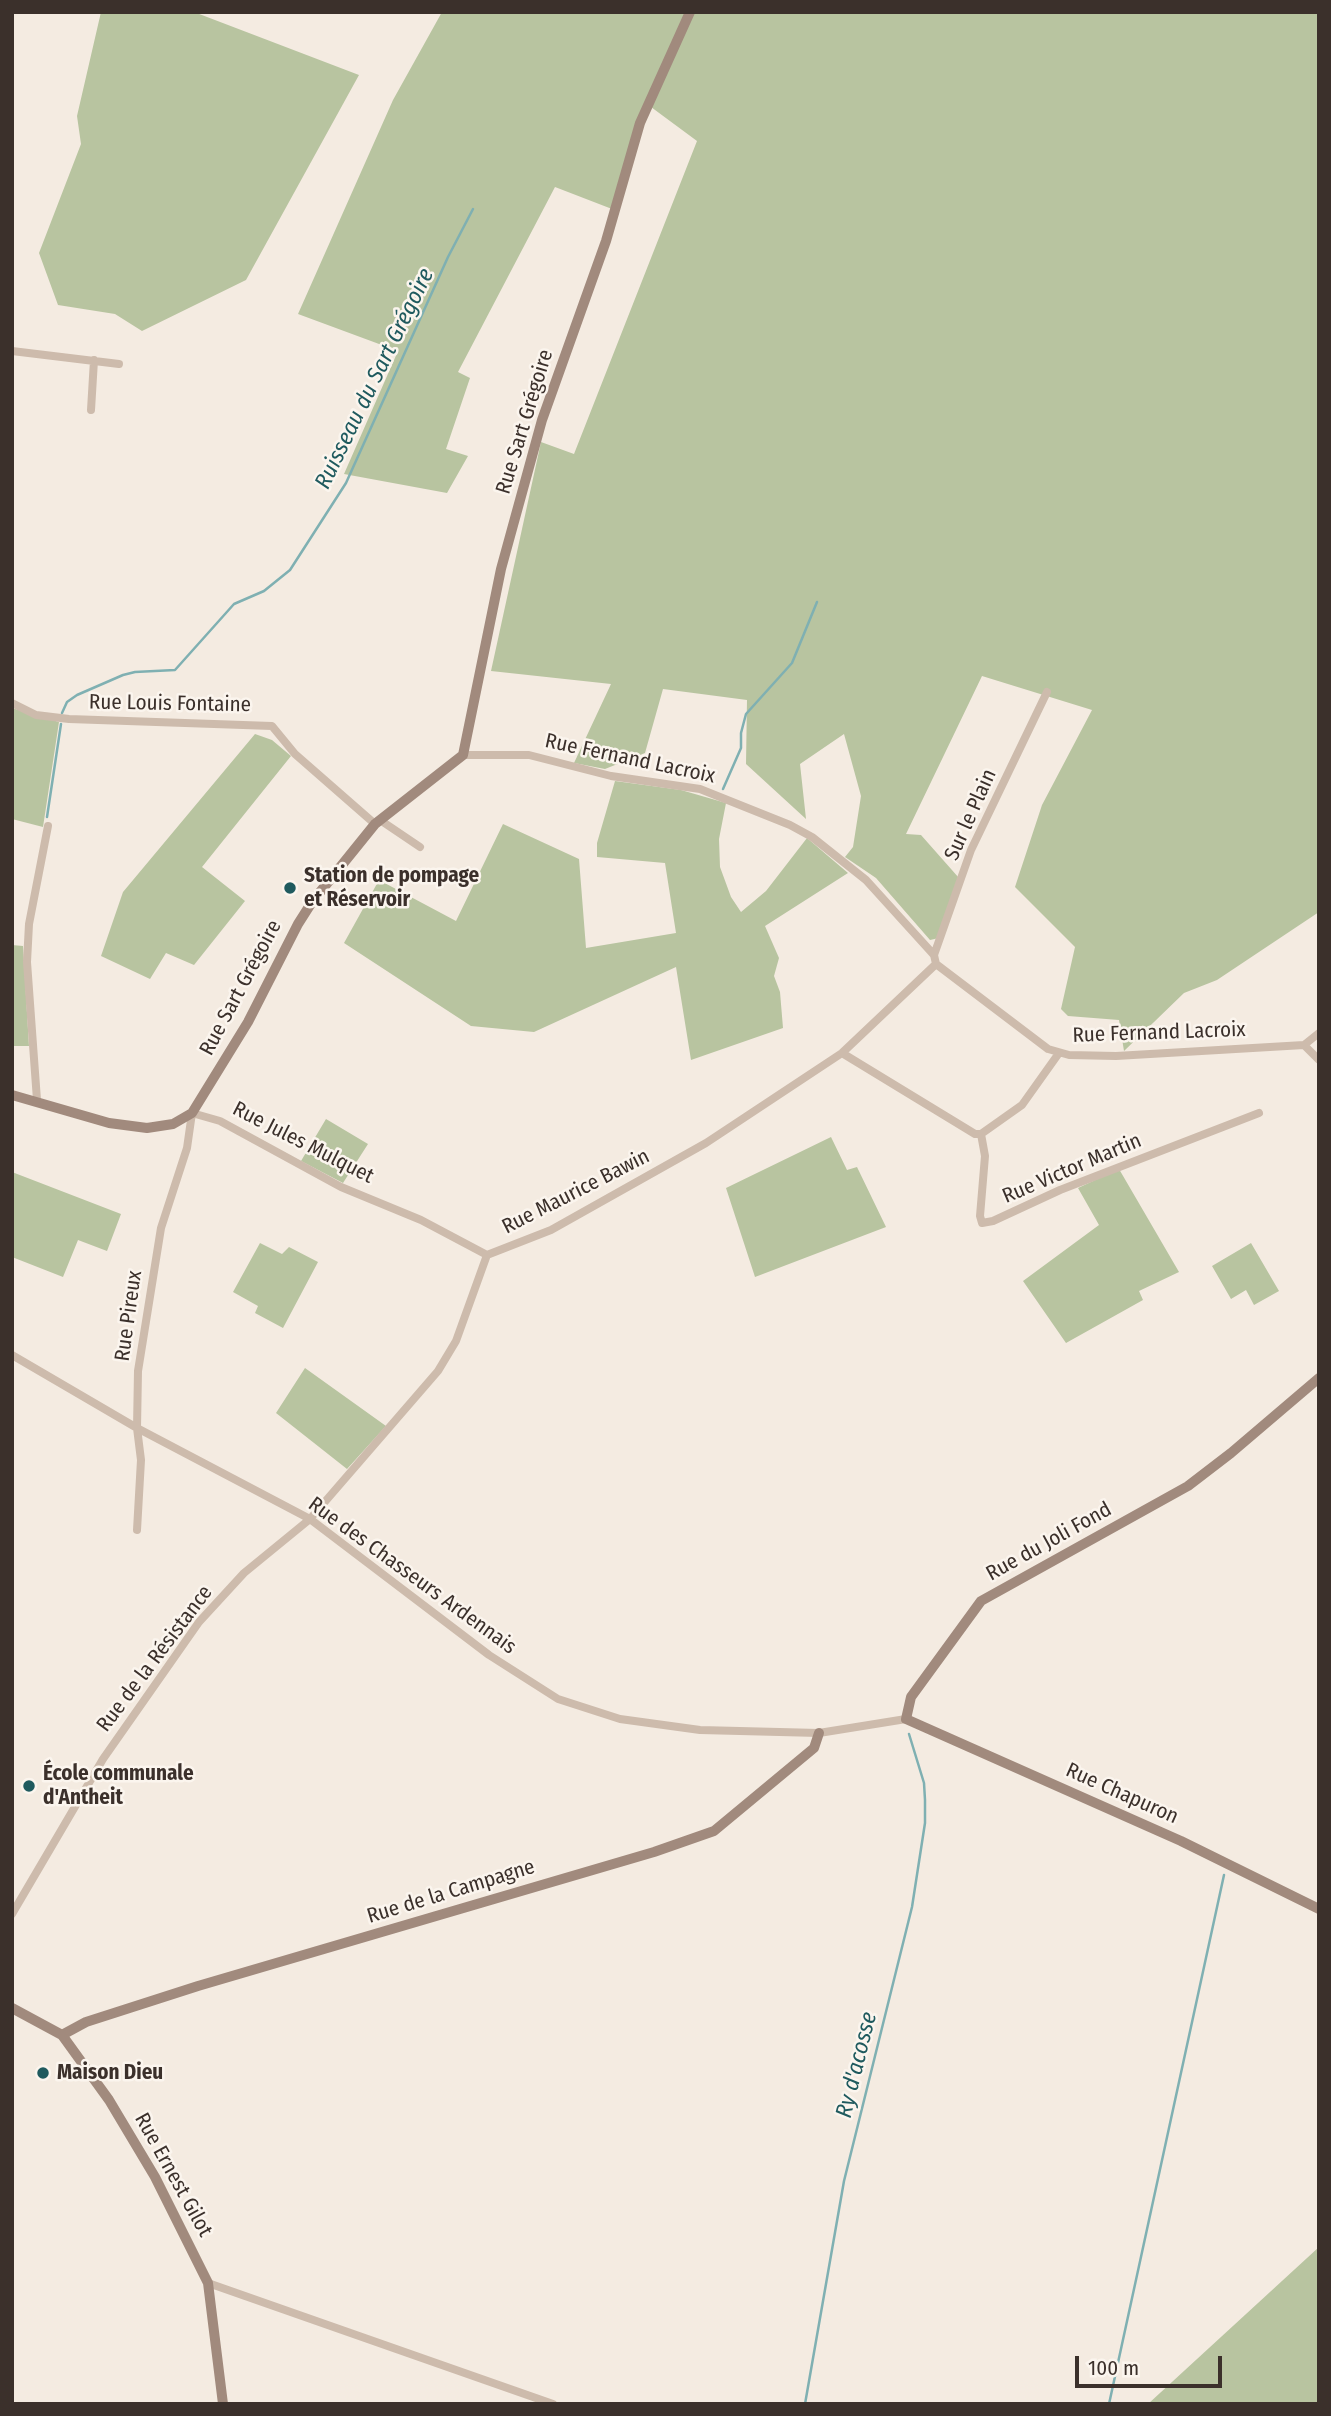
<!DOCTYPE html>
<meta charset="utf-8">
<style>
body{margin:0}
#map{position:relative;width:1331px;height:2416px;overflow:hidden;background:#f4ebe1;font-family:"Fira Sans Condensed",sans-serif}
canvas{display:block}
.frame{position:absolute;inset:0;border:14px solid #3b302b;pointer-events:none}
.scale{position:absolute;left:1075px;top:2356px;width:147px;height:32px;box-sizing:border-box;border:4px solid #3b302b;border-top:0;padding-left:9px;font-size:21px;line-height:24px;white-space:nowrap;color:#3b302b;-webkit-text-stroke:5px #fbf5ee;paint-order:stroke}
</style>
<div id="map">
<canvas width="1331" height="2416"></canvas>
<div class="frame"></div>
<div class="scale">100 m</div>
</div>
<script>
const ctx = document.querySelector('canvas').getContext('2d');
ctx.lineJoin = 'round';
function fillPath(path, color) { ctx.fillStyle = color; ctx.fill(path, 'evenodd'); }
const poly = rows => new Path2D(rows.map(r => 'M' + r).join(''));
function trace(path, color, width, dash) { ctx.strokeStyle = color; ctx.lineWidth = width; ctx.lineCap = dash ? 'butt' : 'round'; ctx.setLineDash(dash || []); ctx.stroke(path); }
function drawText(font, color, halo, rows, align = 'center') {
  ctx.font = font + ' "Fira Sans Condensed",sans-serif'; ctx.lineWidth = 5; ctx.setLineDash([]); ctx.textBaseline = 'middle'; ctx.strokeStyle = halo; ctx.fillStyle = color; for (const [text, x, y, turn = 0] of rows) {
    ctx.save(); ctx.translate(x, y); ctx.rotate((+turn || 0) * Math.PI / 180); ctx.textAlign = isNaN(turn) ? turn : align; if (halo) ctx.strokeText(text, 0, 0); ctx.fillText(text, 0, 0); ctx.restore();
  }
}
const green = poly([
 [101,12,194,12,359,75,246,280,142,331,115,314,58,305,39,253,81,144,77,116],
 [442,12,1319,12,1319,912,1217,980,1184,993,1124,1051,1119,1020,1068,1016,1061,1009,1075,947,1015,887,1042,805,1092,710,982,676,906,834,921,835,959,878,939,938,930,940,876,878,845,857,853,847,861,796,844,734,800,764,806,819,746,764,747,700,663,689,645,753,605,769,574,763,611,684,491,671,541,442,574,454,697,141,651,107,612,209,555,187,458,372,470,378,446,449,468,456,447,493,344,474,398,351,298,314,393,100],
 [12,708,59,722,43,827,12,819],
 [255,734,272,740,291,756,202,867,245,901,194,965,166,953,150,979,101,956,123,892],
 [615,781,681,790,726,803,719,839,720,867,731,897,741,912,766,891,807,838,848,873,765,926,779,958,774,976,780,992,783,1028,691,1060,676,967,534,1032,471,1026,344,943,379,880,456,921,503,824,579,859,586,948,676,933,665,863,597,857,597,843],
 [12,945,23,946,29,1046,12,1046],
 [326,1119,368,1144,343,1183,301,1161],
 [831,1137,847,1170,857,1167,886,1227,755,1277,726,1188],
 [1119,1169,1179,1272,1139,1291,1143,1300,1066,1343,1023,1281,1099,1225,1078,1188],
 [12,1172,121,1214,107,1251,78,1240,63,1277,12,1257],
 [260,1243,282,1254,289,1247,318,1262,283,1328,255,1313,258,1306,233,1292],
 [1251,1243,1279,1291,1254,1305,1246,1290,1231,1299,1212,1266],
 [305,1368,386,1426,347,1469,276,1413],
 [1319,2247,1319,2404,1148,2404]
]);
const stream = poly([
 [62,713,67,702,77,695,123,675,135,672,175,670,234,604,264,591,290,570,346,483,448,257,473,209],
 [723,789,741,748,741,733,746,714,792,663,817,602],
 [47,817,61,724],
 [805,2404,844,2181,912,1907,925,1823,925,1800,924,1783,909,1734],
 [1109,2404,1224,1875]
]);
const street = poly([
 [12,351,119,364],
 [91,410,94,360],
 [12,703,36,715,69,719,272,726,295,754,375,824],
 [463,755,529,755,611,776,700,789,790,825,812,837,866,880,934,955,936,964,1048,1049,1069,1055,1116,1056,1304,1045,1319,1060],
 [380,820,420,847],
 [934,955,971,850,1047,692],
 [1304,1045,1319,1033],
 [842,1053,975,1134,981,1134,1022,1105,1059,1053],
 [37,1100,27,962,29,924,48,826],
 [981,1134,985,1156,980,1216,982,1223,993,1221,1060,1190,1259,1113],
 [12,1355,137,1428,310,1519,489,1655,558,1699,620,1719,700,1730,819,1733,906,1719],
 [137,1530,141,1460,137,1428,138,1371,161,1228,187,1148,192,1113,220,1121,341,1187,421,1220,487,1255],
 [12,1914,103,1759,199,1622,244,1573,310,1519,438,1371,456,1341,487,1255,551,1230,706,1143,842,1053,936,964],
 [208,2283,553,2404]
]);
const secondary = poly([
 [12,1095,109,1123,147,1128,173,1124,192,1113,248,1022,298,924,312,902,375,824,463,755,501,569,542,420,606,241,640,123,690,12],
 [1319,1378,1231,1453,1188,1486,981,1601,911,1697,906,1719,1181,1841,1319,1909],
 [12,2008,62,2035,109,2100,155,2177,208,2283,223,2404],
 [62,2035,86,2022,198,1986,654,1852,714,1831,814,1748,819,1733]
]);
const markers = [
 [290,888,7,"#1f5a5e"],
 [29,1786,7,"#1f5a5e"],
 [43,2073,7,"#1f5a5e"]
];
const streetNames = [
 ["Rue Sart Grégoire",525,422,-73],
 ["Rue Louis Fontaine",170,704,1],
 ["Rue Fernand Lacroix",630,759,12],
 ["Sur le Plain",971,815,-66],
 ["Rue Sart Grégoire",241,988,-62],
 ["Rue Fernand Lacroix",1159,1033,-2],
 ["Rue Jules Mulquet",303,1143,27],
 ["Rue Victor Martin",1072,1169,-23],
 ["Rue Maurice Bawin",576,1192,-27],
 ["Rue Pireux",129,1316,-82],
 ["Rue du Joli Fond",1049,1542,-29],
 ["Rue des Chasseurs Ardennais",412,1576,36],
 ["Rue de la Résistance",155,1659,-53],
 ["Rue Chapuron",1122,1794,24],
 ["Rue de la Campagne",451,1892,-17],
 ["Rue Ernest Gilot",173,2175,61]
];
const poiNames = [
 ["Station de pompage",304,876],
 ["et Réservoir",304,900],
 ["École communale",43,1774],
 ["d'Antheit",43,1798],
 ["Maison Dieu",57,2073]
];
const waterNames = [
 ["Ruisseau du Sart Grégoire",375,379,-64],
 ["Ry d'acosse",857,2065,-76]
];
fillPath(green, '#b8c4a0');
trace(stream, '#7fb0b2', 2.5);
trace(street, '#cdbbac', 8);
trace(secondary, '#a18a7d', 10);
for (const [x, y, r, color] of markers) { const dot = new Path2D(); dot.arc(x, y, r, 0, 2 * Math.PI); ctx.fillStyle = color; ctx.fill(dot); trace(dot, '#fbf5ee', 2.5); }
drawText('21px', '#3b302b', '#fbf5ee', streetNames);
drawText('bold 21px', '#3b302b', '#fbf5ee', poiNames, 'left');
drawText('italic 23px', '#1f5a5e', '#fbf5ee', waterNames);
</script>
